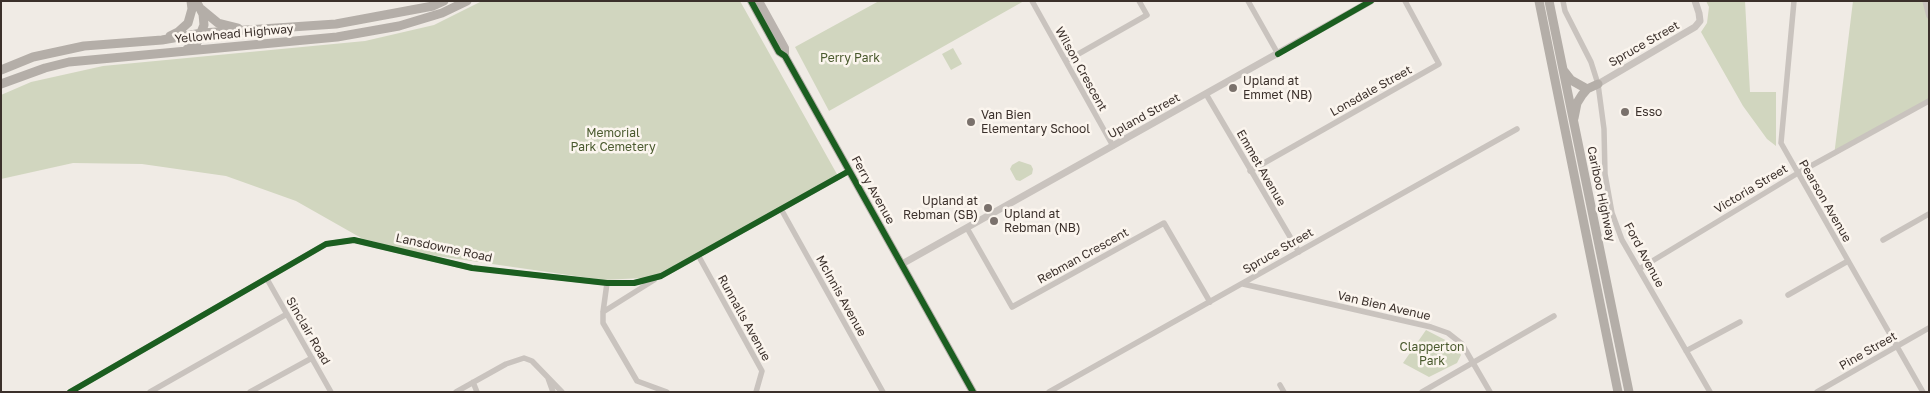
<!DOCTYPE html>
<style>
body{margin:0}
#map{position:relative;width:1930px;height:393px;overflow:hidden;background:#f0ebe5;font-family:"Golos Text",sans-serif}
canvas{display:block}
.frame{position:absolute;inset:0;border:2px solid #3b302b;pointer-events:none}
</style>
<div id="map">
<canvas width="1930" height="393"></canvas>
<div class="frame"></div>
</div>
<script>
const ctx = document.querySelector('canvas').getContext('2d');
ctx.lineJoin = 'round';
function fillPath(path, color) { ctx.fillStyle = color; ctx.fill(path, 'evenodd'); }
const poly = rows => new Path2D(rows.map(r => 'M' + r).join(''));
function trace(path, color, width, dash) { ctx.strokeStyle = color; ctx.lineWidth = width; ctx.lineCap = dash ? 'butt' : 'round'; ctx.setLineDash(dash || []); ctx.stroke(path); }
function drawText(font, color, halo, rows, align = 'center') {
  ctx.font = font + ' "Golos Text",sans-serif'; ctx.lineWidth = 5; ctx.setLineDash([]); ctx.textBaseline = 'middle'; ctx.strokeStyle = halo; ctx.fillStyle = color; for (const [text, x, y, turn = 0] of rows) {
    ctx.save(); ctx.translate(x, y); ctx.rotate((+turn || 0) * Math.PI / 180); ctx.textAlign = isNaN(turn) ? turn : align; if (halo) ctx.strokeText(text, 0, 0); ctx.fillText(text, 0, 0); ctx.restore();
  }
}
const green = poly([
 [482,1,740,1,838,176,662,277,603,280,423,254,363,239,296,201,226,176,142,164,73,163,1,179,1,95,31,82,103,66,365,41,434,25],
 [879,1,1024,1,829,111,795,47],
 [1706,1,1745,1,1750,92,1776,92,1776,146,1767,139,1743,106,1701,32,1707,23,1709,7],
 [1853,1,1928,1,1929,100,1834,156],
 [953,48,962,64,951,70,942,54],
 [1019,161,1031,165,1033,169,1032,174,1020,181,1016,180,1010,169,1012,165],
 [1426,330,1455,345,1461,355,1457,363,1429,377,1403,363]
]);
const minor = poly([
 [1032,1,1113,146],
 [1248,1,1278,54],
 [1563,1,1565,11,1591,62,1598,84,1604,129,1605,174,1612,213,1622,240,1710,392],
 [1794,1,1781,143,1923,392],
 [1925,1,1929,16],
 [1066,61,1147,15,1139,1],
 [1206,94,1299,252],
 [1250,171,1439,64,1405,1],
 [781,209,883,392],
 [967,228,1012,307,1164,223,1210,302],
 [1883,240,1929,214],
 [698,255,762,371,756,392],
 [1639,269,1798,173,1929,101],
 [267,279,331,392],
 [607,283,603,312,603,323,637,381,667,392],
 [1243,284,1431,327,1448,333,1462,344,1490,392],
 [1788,295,1848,261],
 [603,312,654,280],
 [1686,351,1740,322],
 [548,378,553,392],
 [473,382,477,392],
 [1280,385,1284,392],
 [70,392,326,244,354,240,472,268,607,283,634,283,661,276,849,171],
 [150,392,287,314],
 [250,392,312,358],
 [456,392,506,364,524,358,532,361,562,392],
 [1049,392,1517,129],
 [1422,392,1554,316],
 [1817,392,1929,328]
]);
const tertiary = poly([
 [1598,84,1695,27,1700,21,1699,13,1695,1],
 [902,264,1371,1]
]);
const secondary = poly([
 [751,1,779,52,785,56,973,392],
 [759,1,785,48,785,56]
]);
const trunk = poly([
 [1539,1,1618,392],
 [1549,1,1629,392],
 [201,9,218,23,238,28],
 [170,36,178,32,188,23,192,9,191,1],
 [187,49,196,45,204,25,203,14,196,1],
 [1,70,33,57,84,46,162,40,202,33,336,24,433,6,444,1],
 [1564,71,1571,80,1587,89],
 [1,84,45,68,69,62,337,37,399,26,442,13,467,1],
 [1574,118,1577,103,1582,95,1587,89,1598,84]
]);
const cycleway = poly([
 [751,1,779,52,785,56,973,392],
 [1278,54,1371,1],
 [70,392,326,244,354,240,472,268,607,283,634,283,661,276,849,171]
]);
const markers = [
 [1233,88,5,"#7a716c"],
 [1625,112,5,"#7a716c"],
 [971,122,5,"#7a716c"],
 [988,208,5,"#7a716c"],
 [994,221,5,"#7a716c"]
];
const streetNames = [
 ["Yellowhead Highway",234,34,-5],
 ["Spruce Street",1644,44,-30],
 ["Wilson Crescent",1081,69,61],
 ["Lonsdale Street",1371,91,-29],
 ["Upland Street",1144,116,-29],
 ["Emmet Avenue",1261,168,60],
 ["Victoria Street",1751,189,-31],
 ["Ferry Avenue",873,190,61],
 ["Cariboo Highway",1601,194,78],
 ["Pearson Avenue",1825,201,60],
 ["Lansdowne Road",444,248,12],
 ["Spruce Street",1278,251,-30],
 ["Ford Avenue",1644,255,62],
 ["Rebman Crescent",1083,256,-29],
 ["McInnis Avenue",841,296,61],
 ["Van Bien Avenue",1384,306,13],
 ["Runnalls Avenue",744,318,61],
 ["Sinclair Road",308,331,60],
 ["Pine Street",1868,351,-30]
];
const parkNames = [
 ["Perry Park",850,58],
 ["Memorial",613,133],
 ["Park Cemetery",613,147],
 ["Clapperton",1432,347],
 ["Park",1432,361]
];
const poiNames = [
 ["Upland at",1243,81],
 ["Emmet (NB)",1243,95],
 ["Esso",1635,112],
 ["Van Bien",981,115],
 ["Elementary School",981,129],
 ["Upland at",978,201,"right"],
 ["Rebman (SB)",978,215,"right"],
 ["Upland at",1004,214],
 ["Rebman (NB)",1004,228]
];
fillPath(green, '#d1d6bf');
trace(minor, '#c9c3be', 5.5);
trace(tertiary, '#c9c3be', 7);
trace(secondary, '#bab3ae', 8);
trace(trunk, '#b4aea8', 9);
trace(cycleway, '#1b5e20', 6);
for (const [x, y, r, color] of markers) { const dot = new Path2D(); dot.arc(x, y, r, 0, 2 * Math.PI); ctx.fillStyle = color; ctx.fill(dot); trace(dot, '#fbf5ee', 2); }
drawText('12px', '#3b302b', '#fbf5ee', streetNames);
drawText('12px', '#4a5a2e', '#fbf5ee', parkNames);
drawText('12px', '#3b302b', '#fbf5ee', poiNames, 'left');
</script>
